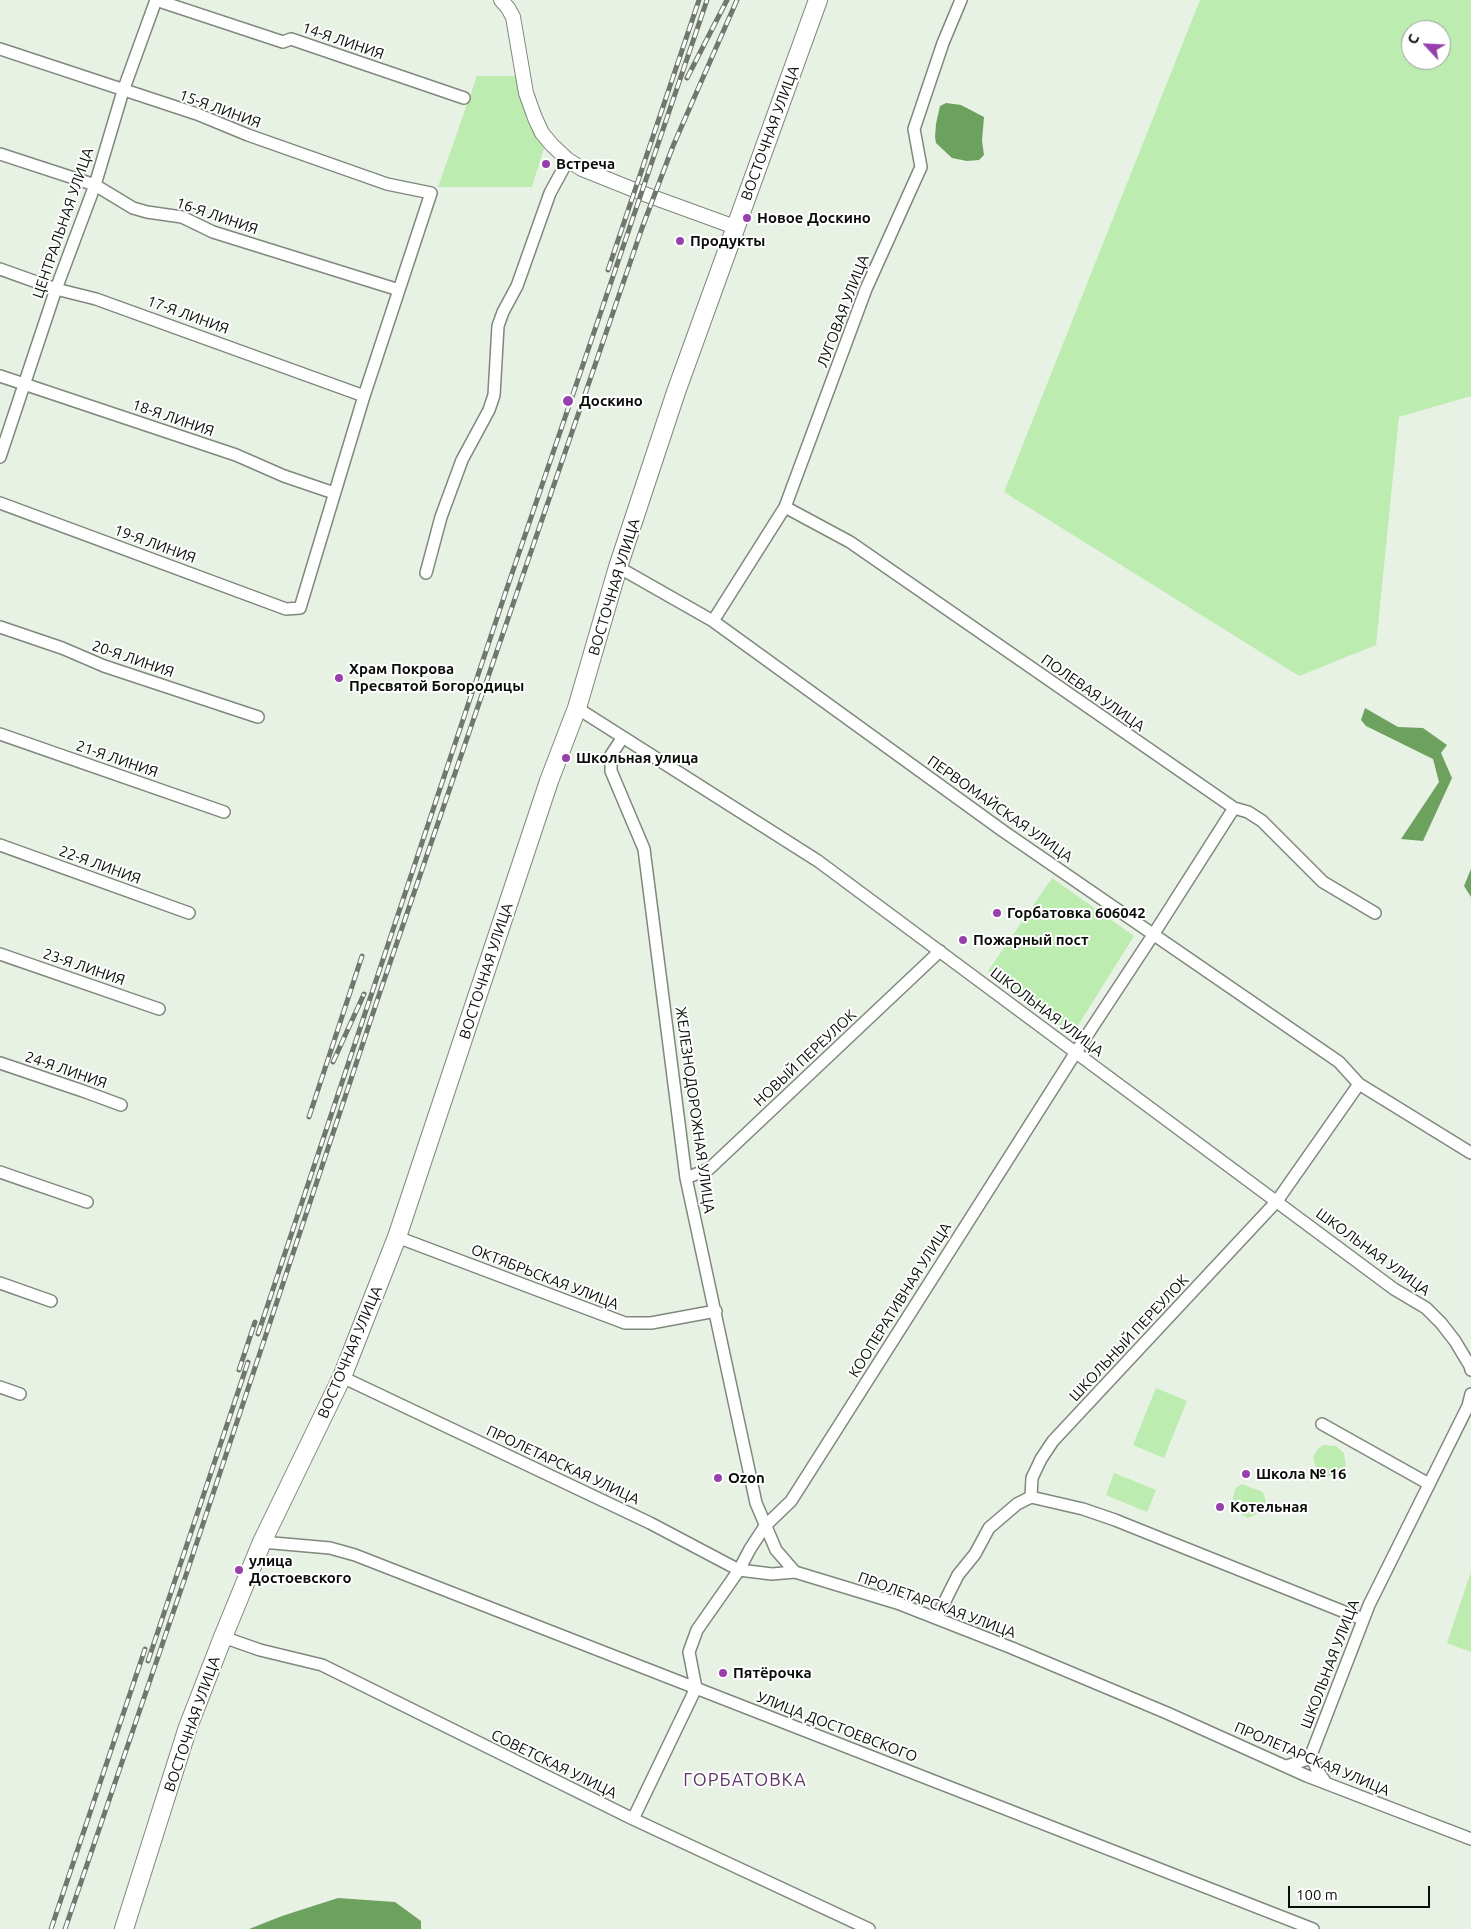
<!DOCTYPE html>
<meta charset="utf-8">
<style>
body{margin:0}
#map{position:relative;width:1471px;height:1929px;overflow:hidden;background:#e7f2e4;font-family:Ubuntu,sans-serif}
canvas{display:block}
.north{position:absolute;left:1401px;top:20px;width:50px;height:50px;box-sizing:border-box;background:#fff;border:1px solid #9d9f9d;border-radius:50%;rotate:295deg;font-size:14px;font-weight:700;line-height:20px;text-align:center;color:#0a0e09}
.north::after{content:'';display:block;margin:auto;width:18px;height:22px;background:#9740ad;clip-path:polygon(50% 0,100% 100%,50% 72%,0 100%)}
.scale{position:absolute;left:1288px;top:1886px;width:142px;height:22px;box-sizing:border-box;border:2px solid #0a0e09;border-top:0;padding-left:6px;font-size:15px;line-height:18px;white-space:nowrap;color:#0a0e09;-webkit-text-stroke:4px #fff;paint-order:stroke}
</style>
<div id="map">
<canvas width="1471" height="1929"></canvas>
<div class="north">С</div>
<div class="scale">100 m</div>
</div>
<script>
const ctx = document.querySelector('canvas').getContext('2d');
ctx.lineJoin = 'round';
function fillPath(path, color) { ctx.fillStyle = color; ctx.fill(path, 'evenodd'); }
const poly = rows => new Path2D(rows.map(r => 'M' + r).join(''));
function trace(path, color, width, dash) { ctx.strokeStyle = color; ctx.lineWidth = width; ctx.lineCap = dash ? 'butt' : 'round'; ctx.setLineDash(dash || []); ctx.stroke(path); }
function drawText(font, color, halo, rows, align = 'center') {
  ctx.font = font + ' Ubuntu,sans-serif'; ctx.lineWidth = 4; ctx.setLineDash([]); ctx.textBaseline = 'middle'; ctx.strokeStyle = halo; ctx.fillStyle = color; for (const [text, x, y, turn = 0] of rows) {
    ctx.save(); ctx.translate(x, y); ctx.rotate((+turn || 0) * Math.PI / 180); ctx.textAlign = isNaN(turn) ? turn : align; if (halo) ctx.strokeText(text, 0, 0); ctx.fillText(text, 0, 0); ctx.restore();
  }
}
const green = poly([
 [1200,0,1471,0,1471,396,1399,417,1376,645,1299,676,1004,492],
 [1411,30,1441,30,1441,60,1411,60],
 [477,76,517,76,527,121,544,148,532,187,438,187],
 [1052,878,1134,936,1072,1035,988,971],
 [1156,1388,1187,1401,1164,1458,1133,1445],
 [1323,1445,1336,1446,1344,1453,1346,1468,1339,1476,1327,1476,1316,1468,1313,1458,1317,1450],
 [1114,1473,1156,1490,1147,1512,1106,1495],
 [1242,1484,1263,1492,1266,1502,1259,1513,1248,1518,1239,1513,1232,1503,1235,1489],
 [1471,1572,1471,1652,1447,1643]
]);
const water = poly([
 [946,103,961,105,984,117,982,141,984,155,979,160,967,161,952,158,936,143,935,137,936,124,940,106],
 [1365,708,1398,727,1423,728,1447,745,1441,753,1452,778,1423,841,1401,839,1439,782,1433,759,1366,726,1361,720],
 [1471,869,1471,897,1464,886],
 [338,1898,395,1902,421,1921,421,1929,249,1929,282,1916]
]);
const minor = poly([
 [156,0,283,42,291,39,464,98],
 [0,49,197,114,248,135,387,184,431,193,364,396,300,608,286,609,0,503],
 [0,154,95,185,133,208,147,212,182,217,213,232,399,290],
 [0,269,56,289,96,299,364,396],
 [0,376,236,455,284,476,334,493],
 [0,457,56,289,95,185,123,91,156,0],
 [785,507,850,542,1234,808,1248,812,1262,821,1323,882,1375,913],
 [618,567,713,621,1003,831,1339,1062,1359,1084,1471,1153],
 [426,573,441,517,462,460,489,410,494,395,498,326,503,312,517,286,550,193,568,160],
 [713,621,785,507,866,289,921,167,914,129,943,43,961,0],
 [0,627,62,648,104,666,258,717],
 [577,708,818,861,1394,1289,1426,1308,1441,1323,1455,1341,1470,1366,1471,1370],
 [0,734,224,812],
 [623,737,611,755,611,771,644,849,686,1178,756,1503,776,1550,795,1572],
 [0,845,189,913],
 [0,954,159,1009],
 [0,1063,83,1091,121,1105],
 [0,1172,87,1202],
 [686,1178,709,1169,940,951],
 [397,1237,625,1323,651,1323,716,1311],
 [0,1283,51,1301],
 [342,1377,650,1523,739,1570,772,1574,795,1572,897,1603,1012,1648,1167,1713,1307,1776,1471,1839],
 [0,1387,20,1394],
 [1322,1424,1429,1484],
 [1031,1497,1083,1509,1115,1520,1362,1619],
 [262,1542,330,1548,355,1555,1313,1929],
 [937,1617,958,1575,975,1554,989,1528,1017,1504,1031,1497,1032,1478,1041,1459,1053,1441,1277,1201,1359,1084],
 [223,1637,260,1650,322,1665,633,1819,869,1929],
 [1287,1766,1305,1760,1311,1755],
 [1326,1783,1317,1770,1311,1755,1369,1605,1468,1406,1471,1394],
 [633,1819,696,1688,689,1652,697,1630,739,1570,750,1549,765,1526,791,1501,1076,1052,1153,935,1234,808]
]);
const tertiary = poly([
 [501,0,508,8,513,17,526,93,535,118,542,133,552,145,568,160,582,169,647,195,735,227]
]);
const primary = poly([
 [124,1929,188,1727,223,1637,262,1542,342,1377,397,1237,549,781,577,708,618,567,676,392,818,0]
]);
const rail = poly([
 [687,78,727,0],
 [608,270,699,0],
 [333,1062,364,994],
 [309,1117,362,956],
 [258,1334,505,594,707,0],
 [239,1370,255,1322],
 [148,1661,248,1362],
 [51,1929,145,1649],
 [65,1929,187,1572,379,995,642,228,673,146,737,0]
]);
const markers = [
 [546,164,5,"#9740ad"],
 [747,218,5,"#9740ad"],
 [680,241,5,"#9740ad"],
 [568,401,6,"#9740ad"],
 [339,678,5,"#9740ad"],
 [566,758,5,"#9740ad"],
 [997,913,5,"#9740ad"],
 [963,940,5,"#9740ad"],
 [1246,1474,5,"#9740ad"],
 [718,1478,5,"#9740ad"],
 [1220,1507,5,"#9740ad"],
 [239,1570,5,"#9740ad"],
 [723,1673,5,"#9740ad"]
];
const streetNames = [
 ["14-Я ЛИНИЯ",343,41,19],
 ["15-Я ЛИНИЯ",220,109,20],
 ["ВОСТОЧНАЯ УЛИЦА",770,133,-70],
 ["16-Я ЛИНИЯ",217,216,19],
 ["ЦЕНТРАЛЬНАЯ УЛИЦА",63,223,-71],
 ["ЛУГОВАЯ УЛИЦА",843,311,-69],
 ["17-Я ЛИНИЯ",188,315,20],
 ["18-Я ЛИНИЯ",173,418,19],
 ["19-Я ЛИНИЯ",155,544,20],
 ["ВОСТОЧНАЯ УЛИЦА",614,587,-73],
 ["20-Я ЛИНИЯ",133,659,19],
 ["ПОЛЕВАЯ УЛИЦА",1093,693,35],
 ["21-Я ЛИНИЯ",117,759,19],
 ["ПЕРВОМАЙСКАЯ УЛИЦА",1000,809,35],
 ["22-Я ЛИНИЯ",100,865,20],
 ["23-Я ЛИНИЯ",84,967,19],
 ["ВОСТОЧНАЯ УЛИЦА",486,971,-72],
 ["ШКОЛЬНАЯ УЛИЦА",1047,1012,37],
 ["НОВЫЙ ПЕРЕУЛОК",805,1058,-43],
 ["24-Я ЛИНИЯ",66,1070,19],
 ["ЖЕЛЕЗНОДОРОЖНАЯ УЛИЦА",695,1110,82],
 ["ШКОЛЬНАЯ УЛИЦА",1373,1252,36],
 ["ОКТЯБРЬСКАЯ УЛИЦА",545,1277,21],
 ["КООПЕРАТИВНАЯ УЛИЦА",900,1300,-58],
 ["ШКОЛЬНЫЙ ПЕРЕУЛОК",1129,1338,-47],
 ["ВОСТОЧНАЯ УЛИЦА",350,1352,-67],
 ["ПРОЛЕТАРСКАЯ УЛИЦА",563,1465,25],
 ["ПРОЛЕТАРСКАЯ УЛИЦА",937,1605,20],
 ["ШКОЛЬНАЯ УЛИЦА",1330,1664,-69],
 ["ВОСТОЧНАЯ УЛИЦА",192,1724,-71],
 ["УЛИЦА ДОСТОЕВСКОГО",837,1727,21],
 ["ПРОЛЕТАРСКАЯ УЛИЦА",1312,1759,23],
 ["СОВЕТСКАЯ УЛИЦА",554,1764,26]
];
const poiNames = [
 ["Встреча",556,164],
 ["Новое Доскино",757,218],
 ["Продукты",690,241],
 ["Доскино",579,401],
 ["Храм Покрова",349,669],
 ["Пресвятой Богородицы",349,686],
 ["Школьная улица",576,758],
 ["Горбатовка 606042",1007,913],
 ["Пожарный пост",973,940],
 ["Школа № 16",1256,1474],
 ["Ozon",728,1478],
 ["Котельная",1230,1507],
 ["улица",249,1561],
 ["Достоевского",249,1578],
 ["Пятёрочка",733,1673]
];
const quarterNames = [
 ["ГОРБАТОВКА",745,1780]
];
fillPath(green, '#bcecaf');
fillPath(water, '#6da15e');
trace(minor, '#7f887c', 14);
trace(tertiary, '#7f887c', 16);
trace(primary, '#7f887c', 20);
trace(minor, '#fff', 11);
trace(tertiary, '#fff', 14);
trace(primary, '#fff', 18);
trace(rail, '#70776e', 5);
trace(rail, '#fff', 3, [9]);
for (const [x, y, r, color] of markers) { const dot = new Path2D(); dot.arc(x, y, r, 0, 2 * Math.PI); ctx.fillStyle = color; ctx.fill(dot); trace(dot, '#fff', 2); }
drawText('15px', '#0a0e09', '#fff', streetNames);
drawText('bold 15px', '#0a0e09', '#fff', poiNames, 'left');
ctx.letterSpacing = '1px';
drawText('18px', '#5e3469', '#fff', quarterNames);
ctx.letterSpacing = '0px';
</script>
